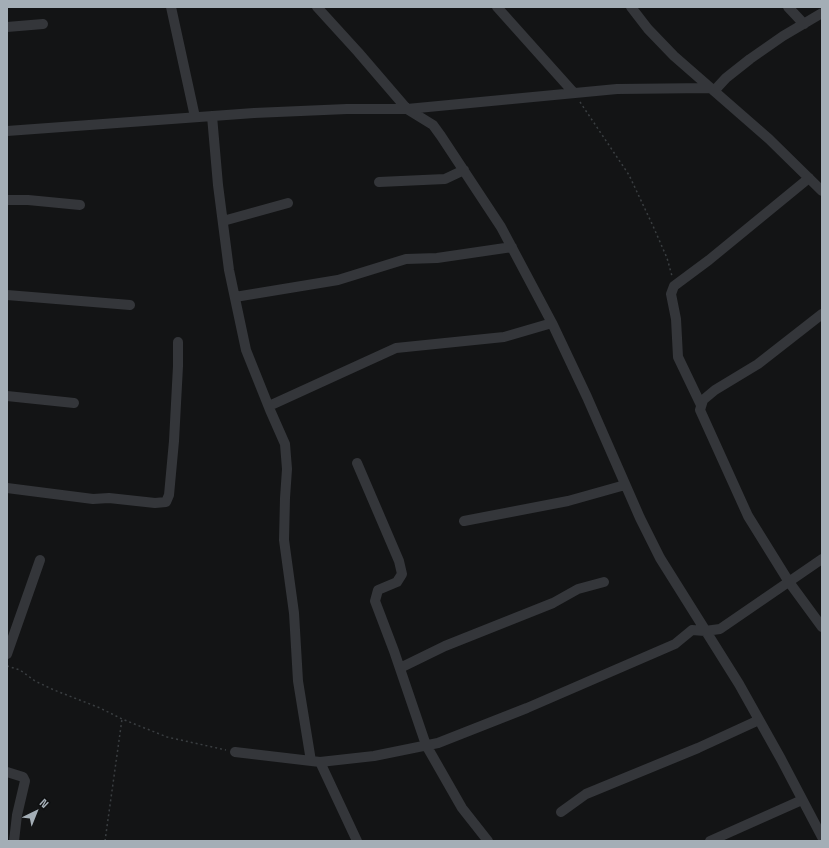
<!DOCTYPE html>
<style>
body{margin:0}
#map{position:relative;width:829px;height:848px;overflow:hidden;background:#131415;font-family:"Space Grotesk",sans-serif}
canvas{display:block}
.frame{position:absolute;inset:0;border:8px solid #a4aeb6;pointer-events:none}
.north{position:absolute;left:16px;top:792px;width:40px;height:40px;-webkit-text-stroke:3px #0e0f10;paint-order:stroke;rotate:43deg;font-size:11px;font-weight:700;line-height:16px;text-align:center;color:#a4aeb6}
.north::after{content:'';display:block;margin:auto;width:14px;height:18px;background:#a4aeb6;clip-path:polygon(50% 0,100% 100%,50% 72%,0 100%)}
</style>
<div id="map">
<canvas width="829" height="848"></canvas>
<div class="frame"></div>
<div class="north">N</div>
</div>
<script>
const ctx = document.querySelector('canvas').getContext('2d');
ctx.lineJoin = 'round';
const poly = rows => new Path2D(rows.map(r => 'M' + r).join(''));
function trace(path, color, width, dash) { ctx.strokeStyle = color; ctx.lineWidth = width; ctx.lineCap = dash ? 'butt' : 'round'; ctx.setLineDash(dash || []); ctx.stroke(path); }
const path = poly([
 [580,102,629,175,653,226,667,258,672,276],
 [7,666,20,670,35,681,54,690,100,708,122,719,167,737,226,750],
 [105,841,122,719]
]);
const minor = poly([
 [171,7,195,117],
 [317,7,358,52,407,109,433,125,441,136,501,227,552,323,587,397,640,518,660,558,739,684,781,759,822,837],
 [497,7,574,93],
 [631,7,648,29,674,56,769,139,822,191],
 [788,7,804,24],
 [7,27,43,24],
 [714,91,726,78,750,59,783,36,822,13],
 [212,116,218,185,229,270,246,350,270,410,285,444,287,469,285,498,284,540,294,613,298,681,311,761],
 [7,131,254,113,347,109,407,109,617,89,710,88],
 [379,182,445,179,464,170],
 [7,200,28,200,80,205],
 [223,221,288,203],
 [7,295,130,305],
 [235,297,338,280,406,259,437,258,512,247],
 [822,314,758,364,715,390,703,400,700,410,748,516,789,582,822,627],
 [7,396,74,403],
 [701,405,678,357,676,319,671,294,674,286,709,260,809,178],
 [269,406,396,348,504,337,552,323],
 [357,463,399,561,402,574,397,582,378,590,375,601,394,651,426,745,462,808,488,841],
 [7,488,93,499,109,498,155,503,166,502,169,495,174,441,178,366,178,342],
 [464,521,568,501,625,485],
 [7,654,40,560],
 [400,668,445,646,553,603,578,589,604,582],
 [235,752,320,762,374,756,438,743,527,708,675,644,692,630,705,631,720,629,822,559],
 [320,762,357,841],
 [7,772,23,777,25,781,17,815,14,841],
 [561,812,586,794,698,748,759,720],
 [710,841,802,800]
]);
trace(path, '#3a3e41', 1.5, [2, 3]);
trace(minor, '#34363a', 10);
</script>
